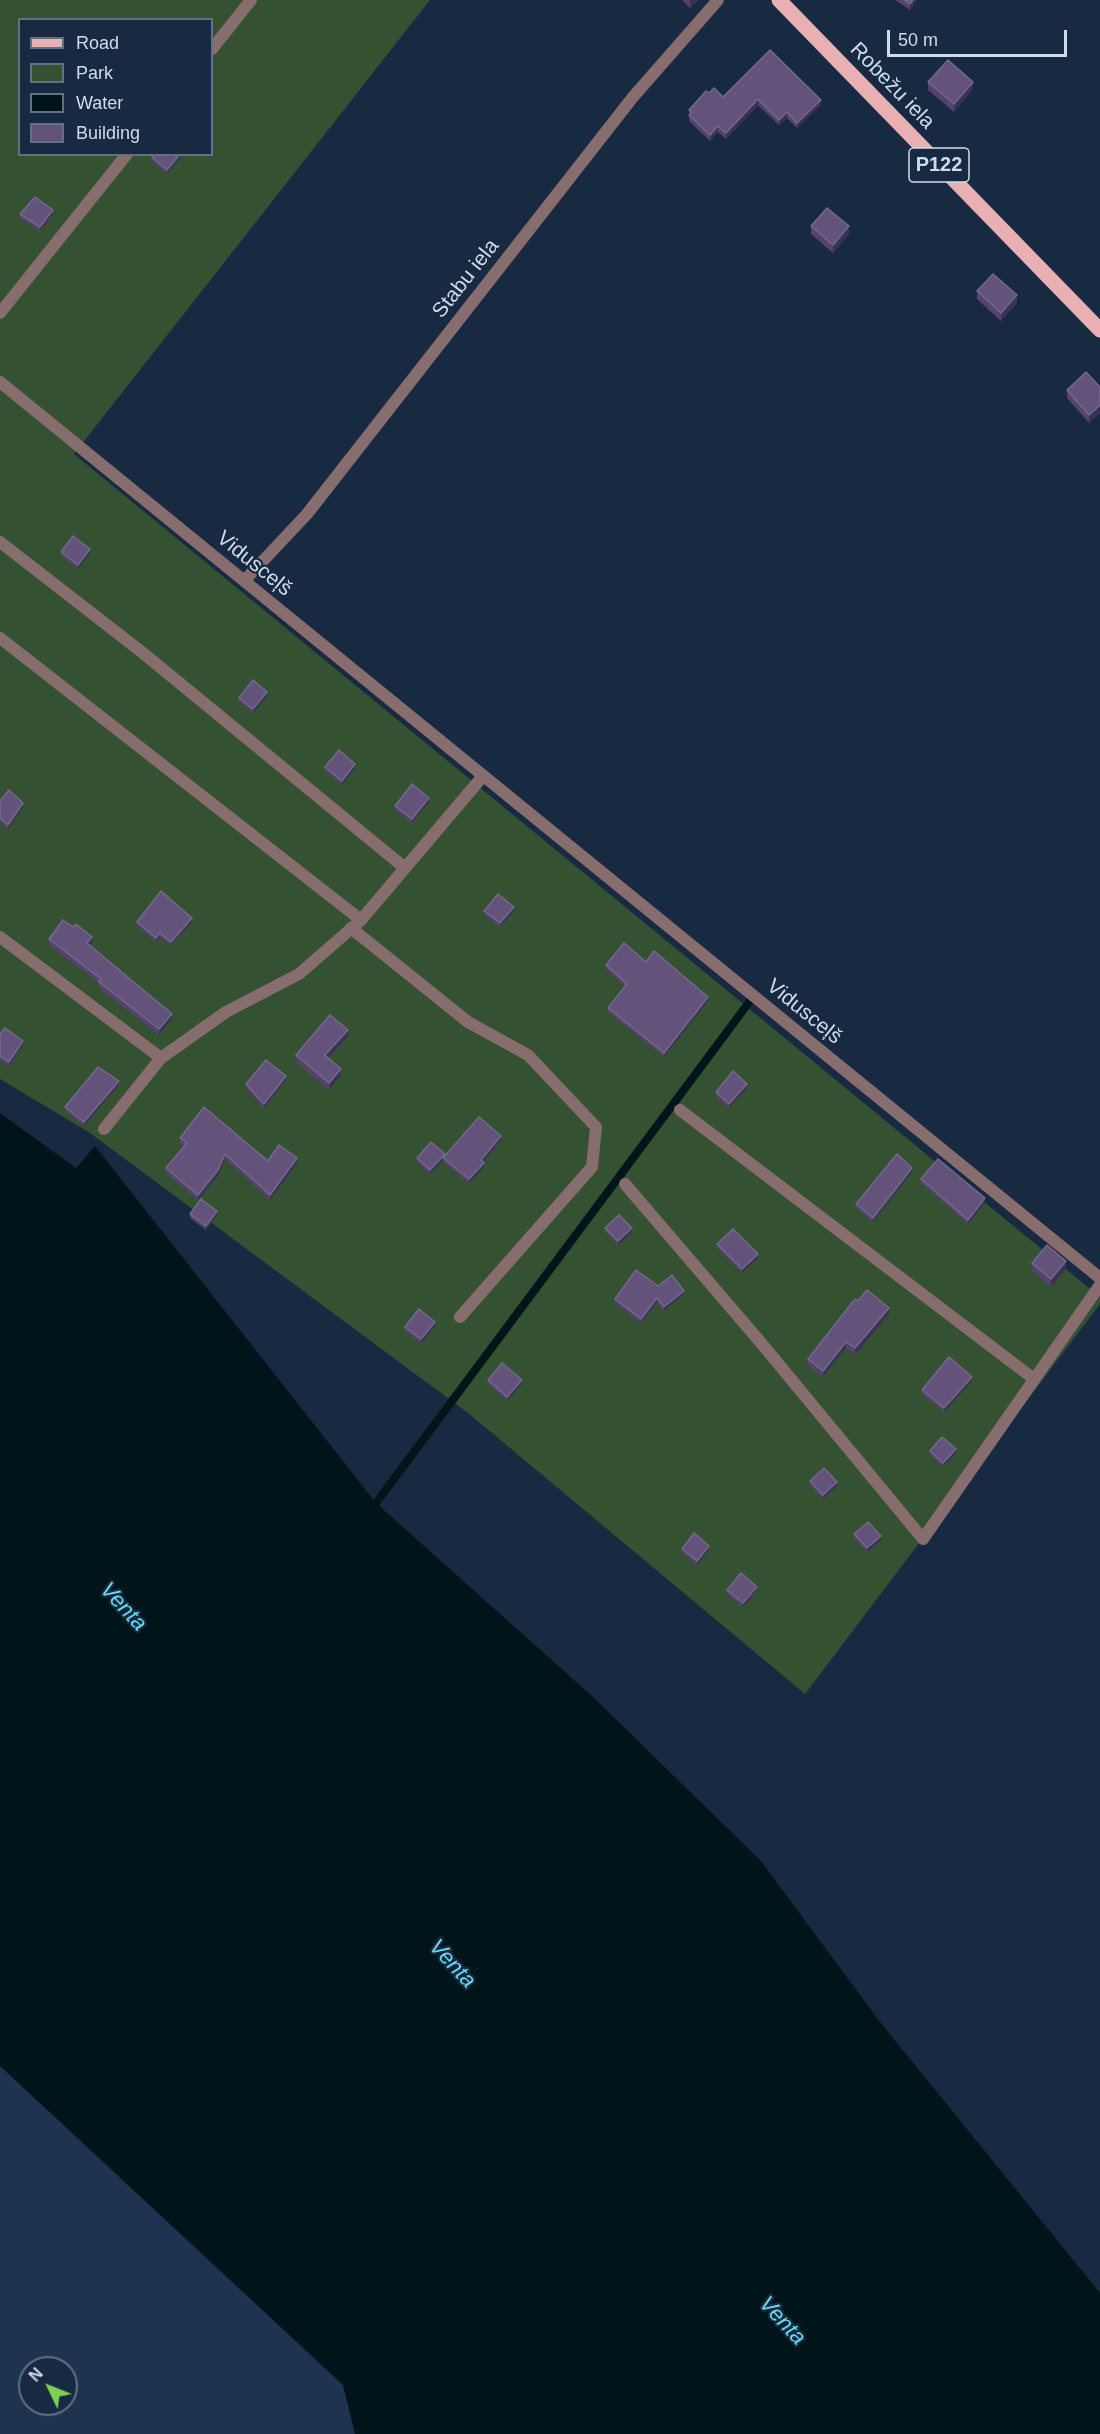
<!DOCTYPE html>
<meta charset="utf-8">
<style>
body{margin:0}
#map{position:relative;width:1100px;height:2434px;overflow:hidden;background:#182a41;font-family:Helvetica,sans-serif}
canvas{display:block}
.legend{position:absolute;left:18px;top:18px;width:195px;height:138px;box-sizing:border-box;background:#182a41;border:2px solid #617185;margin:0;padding:8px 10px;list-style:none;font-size:18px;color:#cfdbea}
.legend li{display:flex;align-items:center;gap:12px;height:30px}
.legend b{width:30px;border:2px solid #617185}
.north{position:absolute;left:18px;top:2356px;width:60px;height:60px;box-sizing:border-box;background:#182a41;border:2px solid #617185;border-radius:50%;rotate:313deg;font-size:16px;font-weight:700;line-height:24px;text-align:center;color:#cfdbea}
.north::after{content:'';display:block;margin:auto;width:21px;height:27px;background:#7fd052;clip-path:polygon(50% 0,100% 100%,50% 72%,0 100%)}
.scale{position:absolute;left:887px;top:30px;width:180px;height:27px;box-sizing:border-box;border:3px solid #cfdbea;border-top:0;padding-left:8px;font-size:18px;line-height:21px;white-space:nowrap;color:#cfdbea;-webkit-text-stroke:4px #182a41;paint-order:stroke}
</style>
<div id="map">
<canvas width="1100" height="2434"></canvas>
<ul class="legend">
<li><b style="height:8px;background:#e8b0b3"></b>Road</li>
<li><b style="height:16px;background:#345132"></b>Park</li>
<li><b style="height:16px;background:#001519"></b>Water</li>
<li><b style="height:16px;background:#63537a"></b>Building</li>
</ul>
<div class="north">N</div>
<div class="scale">50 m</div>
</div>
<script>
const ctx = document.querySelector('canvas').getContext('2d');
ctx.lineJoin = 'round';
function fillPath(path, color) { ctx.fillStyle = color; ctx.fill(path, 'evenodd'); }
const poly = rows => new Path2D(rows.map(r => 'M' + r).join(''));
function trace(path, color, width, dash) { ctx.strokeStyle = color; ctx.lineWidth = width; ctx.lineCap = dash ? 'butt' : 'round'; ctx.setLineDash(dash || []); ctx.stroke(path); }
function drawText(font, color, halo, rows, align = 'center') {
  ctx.font = font + ' Helvetica,sans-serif'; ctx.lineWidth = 4.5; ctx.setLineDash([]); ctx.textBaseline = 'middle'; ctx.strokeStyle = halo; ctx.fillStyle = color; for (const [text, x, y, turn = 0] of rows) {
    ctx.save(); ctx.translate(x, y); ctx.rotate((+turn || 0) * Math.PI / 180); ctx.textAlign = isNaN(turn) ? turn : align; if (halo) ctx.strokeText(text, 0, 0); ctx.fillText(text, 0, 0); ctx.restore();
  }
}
const built = poly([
 [0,2066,343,2385,355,2434,0,2434],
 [30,2368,66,2368,66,2404,30,2404]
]);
const green = poly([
 [0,0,430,0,74,454,1100,1297,1100,1304,805,1694,468,1413,90,1133,0,1079],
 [20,20,212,20,212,154,20,154]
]);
const water = poly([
 [0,1113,76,1168,95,1146,376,1503,592,1696,761,1861,880,2022,1100,2293,1100,2434,355,2434,343,2385,0,2066]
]);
const stream = poly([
 [368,1505,376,1503,750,1001]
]);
const service = poly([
 [212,49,251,0],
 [0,313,127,154],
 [0,542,143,653,405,868],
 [0,638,361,920],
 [351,928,468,1022,528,1055,596,1127,592,1167,460,1317],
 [0,937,161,1058],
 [680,1110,1034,1379],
 [625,1184,762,1344,923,1539,1100,1285]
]);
const minor = poly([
 [0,382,1100,1278],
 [244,581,307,514,633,97,718,0],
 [104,1129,161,1058,226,1012,299,974,361,920,483,776]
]);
const primary = poly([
 [779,0,1100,330]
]);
const wall = poly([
 [682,0,698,0,690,8],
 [895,0,917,0,910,10],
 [770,50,821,105,797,128,787,118,779,125,758,105,726,139,718,132,710,141,689,121,689,110,709,93,723,97],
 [928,82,973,89,954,112,928,90],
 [154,154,183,154,167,174,152,161,152,157],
 [20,214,53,214,40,231,20,218],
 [811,226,849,234,833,253,811,234],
 [977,291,1017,303,1001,321,977,299],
 [1100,387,1100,413,1089,423,1067,398,1067,390],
 [61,552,90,553,78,569,61,556],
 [267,696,253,713,239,701,239,698],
 [325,767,355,768,342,785,325,771],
 [0,801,23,807,8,829,0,822],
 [429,802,412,823,395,809,395,806],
 [484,911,514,911,500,927,484,915],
 [137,922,192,922,171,945,160,937,156,942,137,926],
 [49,939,92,943,90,946,172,1019,159,1035,99,988,99,983,49,945],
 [646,962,708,1001,664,1057,608,1012,608,1008,625,986,606,969,606,965],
 [0,1034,23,1045,9,1066,0,1060],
 [348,1036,329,1058,341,1075,329,1090,296,1062,296,1055],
 [286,1080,264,1108,246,1088,246,1084],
 [119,1085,84,1126,65,1111,65,1107],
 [747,1088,729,1108,716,1096,716,1092],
 [180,1138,268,1161,297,1163,270,1200,225,1159,218,1176,198,1200,166,1173,166,1168,184,1146,180,1144],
 [501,1140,483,1161,484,1167,469,1183,443,1162,443,1159,430,1174,417,1162,417,1158,445,1156],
 [912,1172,873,1222,856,1208,856,1204],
 [921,1179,985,1202,968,1224,921,1183],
 [190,1214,217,1215,206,1230,190,1218],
 [605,1228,632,1232,618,1245,605,1232],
 [717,1244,758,1258,742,1273,717,1248],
 [1032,1263,1066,1269,1051,1287,1032,1271],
 [658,1286,684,1294,664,1311,657,1302,641,1323,615,1303,615,1299],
 [858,1301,889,1314,855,1355,846,1348,823,1377,808,1365,808,1359],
 [435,1326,421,1343,405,1331,405,1327],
 [488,1380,522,1384,507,1400,488,1384],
 [972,1381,944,1412,922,1394,922,1390],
 [930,1451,956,1453,943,1467,930,1455],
 [810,1481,837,1486,823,1499,810,1485],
 [854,1534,881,1540,867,1552,854,1538],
 [682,1549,709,1550,697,1565,682,1552],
 [727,1590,757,1590,743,1607,727,1594]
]);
const shadedWall = poly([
 [690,0,698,0,690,8],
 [913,0,917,0,910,10,910,4],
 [973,82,973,89,954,112,954,104],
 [758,99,758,105,726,139,726,133],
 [821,100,821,105,797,128,797,123],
 [787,112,787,118,779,125,779,120],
 [718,126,718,132,710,141,710,135],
 [180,154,183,154,167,174,167,170],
 [53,210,53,214,40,231,40,227],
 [849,226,849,234,833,253,833,245],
 [1017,295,1017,303,1001,321,1001,313],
 [1100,405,1100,413,1089,423,1089,415],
 [90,549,90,553,78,569,78,565],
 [267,692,267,696,253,713,253,709],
 [355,764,355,768,342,785,342,781],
 [429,798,429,802,412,823,412,819],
 [23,803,23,807,8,829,8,825],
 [514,907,514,911,500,927,500,923],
 [192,918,192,922,171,945,171,942],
 [160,933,160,937,156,942,156,938],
 [92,937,92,943,87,949,87,943],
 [708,997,708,1001,664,1057,664,1053],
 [172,1014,172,1019,159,1035,159,1029],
 [348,1030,348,1036,325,1062,325,1055],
 [23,1041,23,1045,9,1066,9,1062],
 [341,1069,341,1075,329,1090,329,1083],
 [286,1076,286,1080,264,1108,264,1104],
 [119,1081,119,1085,84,1126,84,1122],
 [747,1084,747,1088,729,1108,729,1104],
 [501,1136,501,1140,481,1164,481,1160],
 [225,1154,225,1159,218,1176,198,1200,198,1195],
 [445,1154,445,1158,430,1174,430,1170],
 [297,1158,297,1163,270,1200,270,1195],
 [484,1163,484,1167,469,1183,469,1179],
 [912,1168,912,1172,873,1222,873,1218],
 [985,1198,985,1202,968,1224,968,1220],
 [217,1211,217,1215,206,1230,206,1226],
 [632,1228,632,1232,618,1245,618,1241],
 [758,1254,758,1258,742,1273,742,1269],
 [1066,1261,1066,1269,1051,1287,1051,1279],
 [684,1291,684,1294,664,1311,664,1307],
 [657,1298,657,1302,641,1323,641,1319],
 [889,1308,889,1314,855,1355,855,1348],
 [435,1322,435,1326,421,1343,421,1339],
 [846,1342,846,1348,823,1377,823,1371],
 [972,1377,972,1381,944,1412,944,1408],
 [522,1380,522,1384,507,1400,507,1397],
 [956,1449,956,1453,943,1467,943,1463],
 [837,1482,837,1486,823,1499,823,1495],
 [881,1536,881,1540,867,1552,867,1548],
 [709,1546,709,1550,697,1565,697,1561],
 [757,1587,757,1590,743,1607,743,1603]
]);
const building = poly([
 [904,0,913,0,910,4,904,0],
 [770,50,821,100,797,123,787,112,779,120,758,99,726,133,718,126,710,135,689,115,692,113,689,110,706,91,709,93,714,88,723,97,770,50],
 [948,60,973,82,954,104,928,82,948,60],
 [154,154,180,154,167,170,152,157,154,154],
 [35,197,53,210,40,227,20,214,35,197],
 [827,208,849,226,833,245,811,226,827,208],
 [993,274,1017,295,1001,313,977,291,993,274],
 [1086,372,1100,387,1100,405,1089,415,1067,390,1086,372],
 [73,536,90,549,78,565,61,552,73,536],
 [253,680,267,692,253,709,239,698,253,680],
 [339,750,355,764,342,781,325,767,339,750],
 [412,784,429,798,412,819,395,806,412,784],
 [9,790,23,803,8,825,0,818,0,801,9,790],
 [161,891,192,918,171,942,160,933,156,938,137,922,161,891],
 [498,894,514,907,500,923,484,911,498,894],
 [63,920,73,927,76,924,92,937,87,943,172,1014,159,1029,99,982,101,979,49,939,63,920],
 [624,943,646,962,654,951,708,997,664,1053,608,1008,627,984,606,965,624,943],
 [330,1015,348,1030,325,1055,341,1069,329,1083,296,1055,330,1015],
 [5,1028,23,1041,9,1062,0,1056,0,1034,5,1028],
 [266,1060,286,1076,264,1104,246,1084,266,1060],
 [98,1067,119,1081,84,1122,65,1107,98,1067],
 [733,1071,747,1084,729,1104,716,1092,733,1071],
 [204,1107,268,1161,279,1145,297,1158,270,1195,225,1154,218,1170,198,1195,166,1168,187,1143,180,1138,204,1107],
 [479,1117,501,1136,481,1160,484,1163,469,1179,443,1158,479,1117],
 [431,1142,445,1154,430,1170,417,1158,431,1142],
 [897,1154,912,1168,873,1218,856,1204,897,1154],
 [938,1159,985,1198,968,1220,921,1179,938,1159],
 [201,1199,217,1211,206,1226,190,1214,201,1199],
 [619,1215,632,1228,618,1241,605,1228,619,1215],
 [733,1229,758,1254,742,1269,717,1244,733,1229],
 [1047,1245,1066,1261,1051,1279,1032,1263,1047,1245],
 [636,1270,658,1286,672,1275,684,1291,664,1307,657,1298,641,1319,615,1299,636,1270],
 [867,1290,889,1308,855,1348,846,1342,823,1371,808,1359,855,1299,858,1301,867,1290],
 [419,1309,435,1322,421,1339,405,1327,419,1309],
 [949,1357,972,1377,944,1408,922,1390,949,1357],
 [502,1363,522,1380,507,1397,488,1380,502,1363],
 [942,1437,956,1449,943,1463,930,1451,942,1437],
 [824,1468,837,1482,823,1495,810,1481,824,1468],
 [868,1522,881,1536,867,1548,854,1534,868,1522],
 [694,1533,709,1546,697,1561,682,1549,694,1533],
 [741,1573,757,1587,743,1603,727,1590,741,1573]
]);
const shields = [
 [939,165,60]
];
const shieldNames = [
 ["P122",939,165]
];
const streetNames = [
 ["Robežu iela",892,86,46],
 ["Stabu iela",466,279,-52],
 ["Vidusceļš",254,564,39],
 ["Vidusceļš",804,1012,39]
];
const waterNames = [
 ["Venta",123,1607,47],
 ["Venta",452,1964,47],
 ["Venta",782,2321,47]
];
fillPath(built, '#1e3350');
fillPath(green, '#345132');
fillPath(water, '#001519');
trace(stream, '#001519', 8);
trace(service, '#886d6e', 12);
trace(minor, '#886d6e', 12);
trace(primary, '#e8b0b3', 15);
fillPath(wall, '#56426c');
fillPath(shadedWall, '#383255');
fillPath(building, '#63537a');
trace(building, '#74688c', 1.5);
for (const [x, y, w] of shields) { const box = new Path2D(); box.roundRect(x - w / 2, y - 17, w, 34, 4.5); ctx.fillStyle = '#182a41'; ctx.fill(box); trace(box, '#cfdbea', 1.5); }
drawText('bold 20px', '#cfdbea', null, shieldNames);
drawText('21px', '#cfdbea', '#182a41', streetNames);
drawText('italic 22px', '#68dbed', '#182a41', waterNames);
</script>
